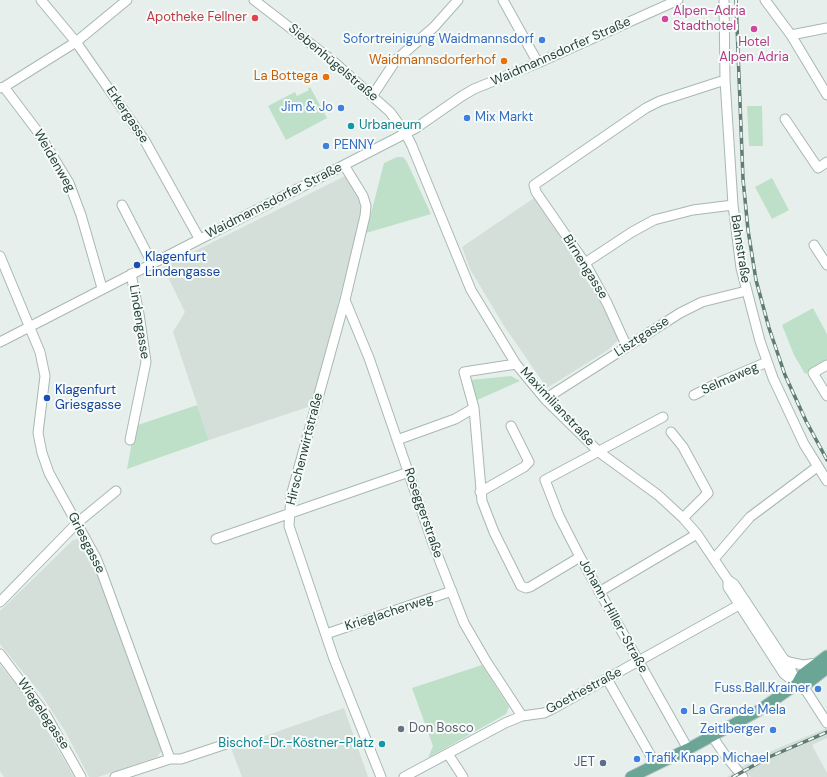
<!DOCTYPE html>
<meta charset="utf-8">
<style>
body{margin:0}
canvas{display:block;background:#e6efeb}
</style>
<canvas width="827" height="777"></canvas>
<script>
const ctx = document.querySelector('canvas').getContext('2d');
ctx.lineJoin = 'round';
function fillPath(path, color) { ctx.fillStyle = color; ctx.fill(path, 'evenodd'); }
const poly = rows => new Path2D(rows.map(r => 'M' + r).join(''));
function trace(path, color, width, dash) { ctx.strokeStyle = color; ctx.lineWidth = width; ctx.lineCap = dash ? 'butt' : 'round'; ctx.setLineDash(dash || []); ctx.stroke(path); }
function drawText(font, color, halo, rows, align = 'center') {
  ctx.font = font + ' "DM Sans",sans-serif'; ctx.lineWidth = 4; ctx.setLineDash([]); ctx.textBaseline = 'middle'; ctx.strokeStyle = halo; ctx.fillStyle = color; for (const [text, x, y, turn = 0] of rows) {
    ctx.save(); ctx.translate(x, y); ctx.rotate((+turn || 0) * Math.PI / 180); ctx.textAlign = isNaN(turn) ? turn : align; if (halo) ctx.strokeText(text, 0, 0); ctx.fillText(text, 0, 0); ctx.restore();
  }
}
const built = poly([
 [345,176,355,187,360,197,362,213,311,406,209,440,173,332,185,312,163,267],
 [534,198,585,273,619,339,608,350,547,388,504,326,470,269,462,247],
 [78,539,97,569,163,749,157,757,98,777,89,777,65,731,40,693,0,644,0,611,73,540],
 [0,665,33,706,74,777,4,777,0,771],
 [344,708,368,777,242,777,231,748],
 [827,728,827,738,812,745,827,773,827,777,751,777,748,774,741,777,727,777,759,756]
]);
const green = poly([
 [310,87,327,118,286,140,268,106,295,92,297,96,309,90,308,88],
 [747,106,762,106,763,146,749,146],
 [397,157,403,157,407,162,431,214,366,233,384,163],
 [772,178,789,210,772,219,755,187],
 [813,308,827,334,827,361,805,374,794,355,782,325],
 [511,376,520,381,475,401,470,380],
 [197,405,209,440,127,469,135,426],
 [482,665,509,707,506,714,428,758,433,746,412,688]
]);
const minor = poly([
 [41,0,76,42,145,141,199,238],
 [254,0,333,61,390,112,406,134,412,146,471,290,516,364,545,399,599,452,658,495,683,518,697,534,728,580,734,584,791,670,797,684],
 [503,0,538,63],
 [724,0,725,80,733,205,741,268,760,341,773,378,804,444,827,481],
 [765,0,791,35,827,95],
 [791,35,827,28],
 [4,87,38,132,69,183,81,215,102,288],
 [0,88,4,87,76,42,127,0],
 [373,95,396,60,434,27,458,0],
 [785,119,818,168,827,162],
 [344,165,363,196,366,206,365,216,345,300,291,496,289,526,334,659,381,777],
 [122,205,152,263],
 [814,245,827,265],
 [0,256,40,352,45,376,38,433,42,453,49,473,96,558,102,573,170,759],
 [585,263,632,232,654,220,693,210,733,205],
 [345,300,369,358,432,541,464,623,486,661,522,716],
 [0,342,416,128,462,96,474,89,538,63,678,0],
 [627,347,607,303,585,263,536,192,534,185,646,108,660,101,725,80],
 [516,364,464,372,474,408,482,501,494,532,521,586,526,588,530,587,580,557],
 [827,365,813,373,827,396],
 [694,395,720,382,767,362],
 [545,399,680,313,702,302,746,291],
 [663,417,545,480,559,516,580,557,688,749],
 [671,432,683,447,708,493,683,518],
 [130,440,146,362,139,314,131,274],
 [397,440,455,419,474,408],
 [480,492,524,467,529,462,511,426],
 [216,539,409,472],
 [714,559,750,517,817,467],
 [728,580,728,587,784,674,807,692,827,723],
 [599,592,697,534],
 [0,602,77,523,116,491],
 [326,634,452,591],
 [0,654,46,715,81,777],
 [783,659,789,662,803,665,817,663],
 [607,679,656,765],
 [712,736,725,755,743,777],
 [448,754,463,777],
 [115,777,170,759,181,759,226,744],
 [404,777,505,723,522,716,544,713,556,707,739,605]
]);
const major = poly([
 [797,684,808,683,827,668],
 [631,777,688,749,758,711,797,684,802,675,827,656]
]);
const rail = poly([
 [736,0,743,179,748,230,756,280,769,328,785,375,806,421,827,460],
 [733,777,769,757,827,732]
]);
const markers = [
 [255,18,4,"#e0444e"],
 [665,19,4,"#d1479c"],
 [754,29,4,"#d1479c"],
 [542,40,4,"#3f7fe0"],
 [504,61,4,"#e8710a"],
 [326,77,4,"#e8710a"],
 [341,108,4,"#3f7fe0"],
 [467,118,4,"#3f7fe0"],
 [351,126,4,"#0f9aa8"],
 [326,146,4,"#3f7fe0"],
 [137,265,4,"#1a4fb4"],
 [47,398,4,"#1a4fb4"],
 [818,689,4,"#3f7fe0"],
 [684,711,4,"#3f7fe0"],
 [401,729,4,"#6b7280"],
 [773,730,4,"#3f7fe0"],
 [382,744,4,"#0f9aa8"],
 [637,759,4,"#3f7fe0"],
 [603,763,4,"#5c6f8a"]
];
const hotelNames = [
 ["Alpen-Adria",673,12],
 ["Stadthotel",673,27],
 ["Hotel",754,43,"center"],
 ["Alpen Adria",754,58,"center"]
];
const healthNames = [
 ["Apotheke Fellner",247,18]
];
const shopNames = [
 ["Sofortreinigung Waidmannsdorf",534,40],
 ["Jim & Jo",333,108],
 ["Mix Markt",475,118,"left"],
 ["PENNY",334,146,"left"],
 ["Fuss.Ball.Krainer",810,689],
 ["La Grande Mela",692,711,"left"],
 ["Zeitlberger",765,730],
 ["Trafik Knapp Michael",645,759,"left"]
];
const streetNames = [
 ["Waidmannsdorfer Straße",561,52,-24],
 ["Siebenhügelstraße",333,63,40],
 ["Erkergasse",127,115,56],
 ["Weidenweg",54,161,60],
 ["Waidmannsdorfer Straße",274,201,-27],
 ["Bahnstraße",740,249,81],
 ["Birnengasse",585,267,58],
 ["Lindengasse",139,322,81],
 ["Lisztgasse",642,337,-33],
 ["Selmaweg",730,379,-24],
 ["Maximilianstraße",557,407,47],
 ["Hirschenwirtstraße",305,449,-76],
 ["Roseggerstraße",423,513,71],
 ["Griesgasse",86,543,63],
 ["Krieglacherweg",389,613,-18],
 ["Johann-Hiller-Straße",613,616,61],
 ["Goethestraße",584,691,-28],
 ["Wiegelegasse",43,714,56]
];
const foodNames = [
 ["Waidmannsdorferhof",496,61],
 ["La Bottega",318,77]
];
const cultureNames = [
 ["Urbaneum",359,126],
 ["Bischof-Dr.-Köstner-Platz",374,744,"right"]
];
const transitNames = [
 ["Klagenfurt",145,258],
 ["Lindengasse",145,273],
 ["Klagenfurt",55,391],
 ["Griesgasse",55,406]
];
const worshipNames = [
 ["Don Bosco",409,729]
];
const serviceNames = [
 ["JET",595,763]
];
fillPath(built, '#d4dfda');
fillPath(green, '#bfe0c8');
trace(minor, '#a8b8b2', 11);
trace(major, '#c2cac8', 13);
trace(minor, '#fff', 9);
trace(major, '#6aa596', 11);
trace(rail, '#5f7d75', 3.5);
trace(rail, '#f7fbf9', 2, [6]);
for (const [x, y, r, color] of markers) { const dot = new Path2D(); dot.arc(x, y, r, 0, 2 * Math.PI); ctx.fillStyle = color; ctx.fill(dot); trace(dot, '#f7fbf9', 1.5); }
drawText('13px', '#b23c85', '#f7fbf9', hotelNames, 'left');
drawText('13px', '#be3a42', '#f7fbf9', healthNames, 'right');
drawText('13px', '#366cbe', '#f7fbf9', shopNames, 'right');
drawText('13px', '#24423a', '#f7fbf9', streetNames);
drawText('13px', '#c56008', '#f7fbf9', foodNames, 'right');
drawText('13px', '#0d838f', '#f7fbf9', cultureNames, 'left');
drawText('13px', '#164399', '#f7fbf9', transitNames, 'left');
drawText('13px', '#5b616d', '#f7fbf9', worshipNames, 'left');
drawText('13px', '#4e5e75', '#f7fbf9', serviceNames, 'right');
</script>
